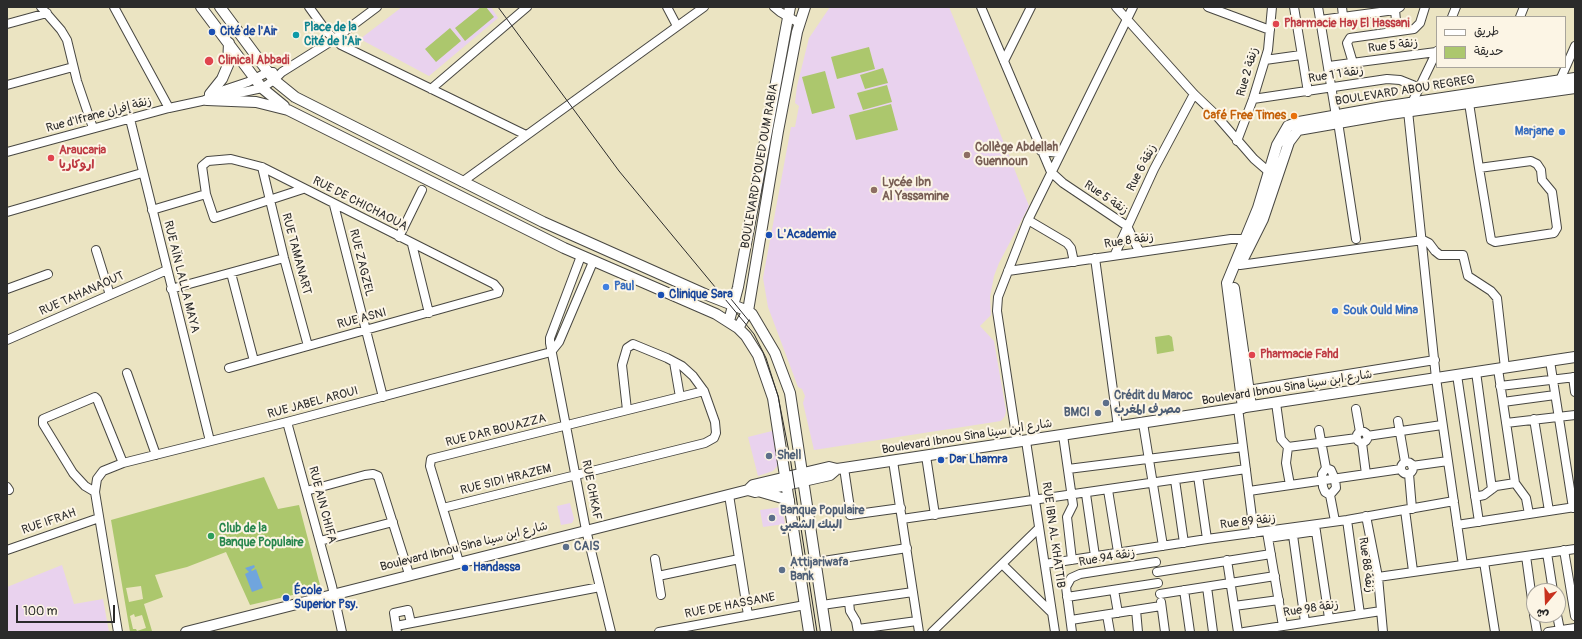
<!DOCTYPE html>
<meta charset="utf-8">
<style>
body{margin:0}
#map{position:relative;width:1582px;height:639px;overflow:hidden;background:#ebe4c2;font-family:Pangolin,"Playpen Sans Arabic",sans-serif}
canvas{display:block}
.frame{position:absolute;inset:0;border:8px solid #2b2b2b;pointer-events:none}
.legend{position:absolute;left:1436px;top:16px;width:130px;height:52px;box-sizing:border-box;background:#fcf5e5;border:1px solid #a8a49b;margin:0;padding:5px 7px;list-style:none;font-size:12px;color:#2b2b2b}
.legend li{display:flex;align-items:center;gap:8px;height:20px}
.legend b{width:20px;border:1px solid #a8a49b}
.north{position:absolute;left:1526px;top:583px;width:40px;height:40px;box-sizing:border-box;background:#fcf5e5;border:1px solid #a8a49b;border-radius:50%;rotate:199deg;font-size:11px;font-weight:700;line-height:16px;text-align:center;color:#2b2b2b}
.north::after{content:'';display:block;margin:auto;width:14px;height:18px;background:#c8321e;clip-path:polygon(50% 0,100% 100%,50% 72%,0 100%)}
.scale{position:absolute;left:16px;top:605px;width:99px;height:18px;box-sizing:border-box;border:2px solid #2b2b2b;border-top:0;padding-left:5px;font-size:12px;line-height:14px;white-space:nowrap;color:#2b2b2b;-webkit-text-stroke:3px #fcf5e5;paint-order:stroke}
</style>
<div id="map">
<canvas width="1582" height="639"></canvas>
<div class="frame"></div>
<ul class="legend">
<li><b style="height:5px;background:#fff"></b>طريق</li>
<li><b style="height:11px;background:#acc76d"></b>حديقة</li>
</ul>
<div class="north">ش</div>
<div class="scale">100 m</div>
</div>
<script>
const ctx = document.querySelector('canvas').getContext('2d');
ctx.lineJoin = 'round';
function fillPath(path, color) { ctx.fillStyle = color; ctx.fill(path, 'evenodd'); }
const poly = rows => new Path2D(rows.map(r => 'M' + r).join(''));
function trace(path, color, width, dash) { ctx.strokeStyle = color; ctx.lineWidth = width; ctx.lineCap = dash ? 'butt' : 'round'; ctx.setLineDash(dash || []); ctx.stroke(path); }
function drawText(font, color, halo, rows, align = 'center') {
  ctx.font = font + ' Pangolin,"Playpen Sans Arabic",sans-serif'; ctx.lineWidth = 4; ctx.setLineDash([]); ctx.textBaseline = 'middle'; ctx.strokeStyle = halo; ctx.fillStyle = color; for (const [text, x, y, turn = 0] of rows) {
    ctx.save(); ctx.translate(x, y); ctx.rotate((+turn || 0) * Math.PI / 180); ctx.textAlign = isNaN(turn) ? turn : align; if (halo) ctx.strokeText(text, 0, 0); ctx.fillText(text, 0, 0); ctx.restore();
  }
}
const built = poly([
 [402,7,491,7,498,18,429,76,360,39],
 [830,7,949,7,971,60,1029,206,999,263,994,276,990,297,991,315,980,326,994,341,1006,411,1005,416,1001,421,814,450,803,403,805,396,802,389,798,387,768,307,763,278,791,127,795,127,799,106,795,103,797,86,809,38],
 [776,430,776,443,774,444,778,465,773,471,758,476,748,437],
 [570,503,574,519,572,523,561,525,557,506],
 [782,507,785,524,763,527,760,510],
 [62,565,74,604,103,599,109,632,7,632,7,587]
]);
const green = poly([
 [481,7,486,7,494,17,465,41,455,28],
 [450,28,461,41,436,62,425,49],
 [869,47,875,69,837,79,831,57],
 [883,68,888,83,865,89,860,75],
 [825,71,835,108,812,114,802,77],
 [887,85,892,102,863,110,857,93],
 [891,104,898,130,856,140,849,115],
 [1169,335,1172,337,1174,351,1157,354,1155,337],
 [264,477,278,509,299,505,320,585,318,589,250,605,226,552,187,567,155,575,163,597,144,604,152,631,130,632,111,520],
 [141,586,143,599,129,602,126,588],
 [134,614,135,617,142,615,146,628,137,631,136,629,133,629,130,616]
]);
const water = poly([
 [254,565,255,567,251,570,252,571,256,569,263,588,252,592,245,574,249,572,245,568]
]);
const minor = poly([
 [41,7,61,30,67,40,77,81,93,128],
 [114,7,169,108],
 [309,7,327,32,341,45,526,135],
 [667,7,677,26],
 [774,7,780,12,799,23],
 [981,7,1051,172,1063,183,1127,226,1139,251],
 [1116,7,1194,94,1214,113,1254,159,1269,172,1273,173],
 [1208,7,1270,30],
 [1294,7,1308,92],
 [1318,7,1336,116],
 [1342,7,1343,16],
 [1395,10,1397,31],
 [1452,17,1456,7],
 [1520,17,1524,7],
 [1320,20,1395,10,1400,7],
 [7,24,47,13],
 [1437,51,1408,111,1436,378,1463,565],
 [1265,60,1301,55],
 [1004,61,1031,7],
 [1353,63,1347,43,1350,38,1414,29,1420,23,1425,7],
 [1329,66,1436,52],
 [1560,80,1575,46],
 [7,85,73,67],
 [431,89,527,7],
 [209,95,248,82,268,72,273,72],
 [1253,99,1387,79,1400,80,1420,88],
 [1469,103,1479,168,1491,240,1495,242,1554,233,1557,228,1552,192,1542,180,1541,170,1537,164,1531,161,1479,168],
 [130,119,210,441],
 [1338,122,1356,239],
 [1237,141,1253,99,1268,50,1272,7],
 [1041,151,1060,153],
 [7,152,169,108,262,88,274,80,282,72,333,40,377,7],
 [262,167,284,258,308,346],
 [462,182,704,7],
 [334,205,383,397],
 [152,210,206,194],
 [7,212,142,173],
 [1028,220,1067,243,1071,248,1074,262],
 [399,237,422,190],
 [412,244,429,313],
 [96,250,110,295],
 [1115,254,1154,169,1194,94],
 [581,256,550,338,550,343,586,530,611,632],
 [1095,258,1118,427],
 [1240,265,1423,240,1429,243,1435,251,1440,255,1463,255,1468,276,1491,291,1497,298,1505,368],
 [1008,271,1231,239,1245,239,1250,241],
 [231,273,254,361],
 [7,289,48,274],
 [171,289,284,258],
 [7,340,167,270],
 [551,352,559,342,593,262],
 [1550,361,1573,508],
 [674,362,680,397],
 [229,368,498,293,499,290,494,284,262,167,231,159,208,161,202,166,206,194,214,218,303,189],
 [1498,369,1514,476,1515,483,1526,498,1529,514],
 [1476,372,1492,489],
 [127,373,156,455],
 [1457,375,1479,522],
 [1573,377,1575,392],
 [1500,386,1575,377],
 [1248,390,1435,360],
 [1503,402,1555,395],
 [1276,403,1281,439,1288,447,1286,463,1290,485],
 [1238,408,1254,533],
 [1356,409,1360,432],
 [1534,419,1549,511],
 [1398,421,1405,462],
 [287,422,332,586,342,632],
 [1143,423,1163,546],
 [1506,423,1575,415],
 [1319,430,1326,468,1322,474,1323,487,1325,492,1330,495],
 '1356.5 437a5.5 5.5 0 1 1 11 0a5.5 5.5 0 1 1-11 0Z',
 [1063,435,1073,505,1067,517,1072,560],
 [1367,436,1442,425],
 [1026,441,1055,632],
 [1017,442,997,311,998,297,1028,220,1133,7],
 [1362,443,1366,474],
 [1288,447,1357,438],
 [926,456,935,515],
 [893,461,919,632],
 '1401 468a6 6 0 1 1 12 0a6 6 0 1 1-12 0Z',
 [1412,466,1448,461],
 [844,468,851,515],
 [1326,468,1331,470,1335,479,1336,488,1330,495],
 [1068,469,1243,447],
 [1409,474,1412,509],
 [1198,476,1207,539],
 [1175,480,1184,543],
 [7,487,9,490],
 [1108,490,1118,552],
 [306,491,365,475,373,474,378,476,409,574],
 [1249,491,1401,469],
 [95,492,85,486,73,473,43,424,43,419,95,397,97,399,123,463],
 [1086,494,1095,556],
 [729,495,748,615],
 [1330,495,1335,521],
 [1475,497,1484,495,1496,486,1515,483],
 [443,508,705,443,714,438,716,433,715,422,704,391,693,376,682,366,667,358,633,344,627,348,622,365,627,410],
 [1405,510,1413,571],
 [850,515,901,508],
 [1366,516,1378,577,1383,632],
 [902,519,1246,469],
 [1347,520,1360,614],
 [1315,525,1329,618],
 [1457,525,1575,507],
 [1292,528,1305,622],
 [1267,532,1283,626],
 [1268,538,1316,531],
 [320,541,393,522],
 [7,550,99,518],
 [1564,550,1575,616],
 [1547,553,1553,591],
 [1526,556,1534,614],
 [655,559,661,595],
 [1227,560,1238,632],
 [459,562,430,466,431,459,704,391],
 [817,562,907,548],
 [1484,562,1495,632],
 [1002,564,1052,613],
 [1045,564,1207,539,1347,520,1454,501],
 [1157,572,1271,554],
 [658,576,739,559],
 [1378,577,1575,549],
 [1207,587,1213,632],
 [1114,590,1118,613],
 [1184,590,1190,632],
 [1160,594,1275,576],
 [1067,597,1158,583],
 [849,602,850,611,856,621,858,632],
 [1161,602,1165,632],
 [822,605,913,592],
 [1234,606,1279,600],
 [1136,610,1138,632],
 [1107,615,1110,632],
 [1534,615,1537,632],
 [1557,615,1560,630],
 [1071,620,1161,606],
 [396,626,600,587],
 [858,629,917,621],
 [118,632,95,492,97,479,103,471,123,463,287,422,551,352],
 [397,632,394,613,408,610,411,623],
 [659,632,805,605],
 [932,632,1039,528],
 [1072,632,1066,587,1071,578,1080,574,1156,562],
 [1244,632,1381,611],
 [1548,632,1575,628]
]);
const major = poly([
 [201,7,262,88,284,106],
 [220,7,274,80,295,97,543,222,707,295,748,311,752,314,775,353,790,393,826,632],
 [210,94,222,79,228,65,229,43],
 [207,100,256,102,288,110,564,248,716,314,738,328,746,336,758,355,773,398,809,632],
 [1241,263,1263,219,1289,142,1298,130,1390,114,1575,88],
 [1234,288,1251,406],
 [729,321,738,287,790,7],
 [738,328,748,311,778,131,797,32,805,7],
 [1243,408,1227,283,1258,208,1277,145,1288,126,1299,122,1383,107,1575,78],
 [748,490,755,492,830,475,837,469],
 [758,491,789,500],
 [186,632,748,490,753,485,829,467,837,469,844,468,1575,357]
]);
const tram = poly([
 [498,7,619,171,754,334,766,358,778,396,790,457,817,632],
 [731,299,749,321]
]);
const markers = [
 [1276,24,4,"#e0444e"],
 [212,32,4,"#1a4fb4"],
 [296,35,4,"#0f9aa8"],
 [209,61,5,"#e0444e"],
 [1294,116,4,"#e8710a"],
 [1562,132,4,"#3f7fe0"],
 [967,155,4,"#8d6e63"],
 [51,158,4,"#e0444e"],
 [874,190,4,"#8d6e63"],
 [769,235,4,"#1a4fb4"],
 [606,287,4,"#3f7fe0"],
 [661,295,4,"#1a4fb4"],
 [1335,311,4,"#3f7fe0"],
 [1252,355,4,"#e0444e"],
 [1106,403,4,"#5c6f8a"],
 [1098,413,4,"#5c6f8a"],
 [769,456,4,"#5c6f8a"],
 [941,460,4,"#1a4fb4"],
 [772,518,4,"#5c6f8a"],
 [211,536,4,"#2e9e5b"],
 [566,547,4,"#5c6f8a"],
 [465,568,4,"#1a4fb4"],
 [782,570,4,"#5c6f8a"],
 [286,598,4,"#1a4fb4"]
];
const healthNames = [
 ["Pharmacie Hay El Hassani",1284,24],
 ["Clinical Abbadi",218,61],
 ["Araucaria",59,151],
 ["اروكاريا",59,165],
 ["Pharmacie Fahd",1260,355]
];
const cultureNames = [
 ["Place de la",304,28],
 ["Cité de l'Air",304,42]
];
const transitNames = [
 ["Cité de l'Air",220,32],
 ["L'Academie",777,235],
 ["Clinique Sara",669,295],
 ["Dar Lhamra",949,460],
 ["Handassa",473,568],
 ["École",294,591],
 ["Superior Psy.",294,605]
];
const streetNames = [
 ["Rue 5 زنقة",1393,46,-7],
 ["Rue 2 زنقة",1248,72,-74],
 ["Rue 1 زنقة 1",1336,75,-9],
 ["BOULEVARD ABOU REGREG",1405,91,-9],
 ["Rue d'Ifrane زنقة إفران",99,115,-15],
 ["BOULEVARD D'OUED OUM RABIA",760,166,-80],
 ["Rue 6 زنقة",1142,168,-63],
 ["Rue 5 زنقة",1106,198,34],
 ["RUE DE CHICHAOUA",360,204,27],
 ["Rue 8 زنقة",1129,241,-9],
 ["RUE TAMANART",296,254,75],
 ["RUE ZAGZEL",361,263,76],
 ["RUE AÏN LALLA MAYA",181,277,76],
 ["RUE TAHANAOUT",82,294,-24],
 ["RUE ASNI",362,319,-15],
 ["Boulevard Ibnou Sina شارع ابن سينا",1287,388,-9],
 ["RUE JABEL AROUI",313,403,-15],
 ["RUE DAR BOUAZZA",496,431,-14],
 ["Boulevard Ibnou Sina شارع ابن سينا",967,437,-9],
 ["RUE SIDI HRAZEM",506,480,-14],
 ["RUE CHKAF",591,490,79],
 ["RUE AIN CHIFA",322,505,75],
 ["RUE IFRAH",49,522,-19],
 ["Rue 89 زنقة",1248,522,-7],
 ["RUE IBN AL KHATTIB",1053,535,82],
 ["Boulevard Ibnou Sina شارع ابن سينا",464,547,-14],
 ["Rue 94 زنقة",1107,558,-10],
 ["Rue 88 زنقة",1366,565,82],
 ["RUE DE HASSANE",730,606,-11],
 ["Rue 98 زنقة",1311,609,-9]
];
const foodNames = [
 ["Café Free Times",1286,116]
];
const shopNames = [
 ["Marjane",1554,132,"right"],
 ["Paul",614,287],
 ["Souk Ould Mina",1343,311]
];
const educationNames = [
 ["Collège Abdellah",975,148],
 ["Guennoun",975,162],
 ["Lycée Ibn",882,183],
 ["Al Yassamine",882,197]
];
const serviceNames = [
 ["Crédit du Maroc",1114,396],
 ["مصرف المغرب",1114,410],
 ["BMCI",1090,413,"right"],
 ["Shell",777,456],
 ["Banque Populaire",780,511],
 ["البنك الشعبي",780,525],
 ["CAIS",574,547],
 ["Attijariwafa",790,563],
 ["Bank",790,577]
];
const leisureNames = [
 ["Club de la",219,529],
 ["Banque Populaire",219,543]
];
fillPath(built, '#e9d2ee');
fillPath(green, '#acc76d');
fillPath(water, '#70a5dd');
trace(minor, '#484742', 10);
trace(major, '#484742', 12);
trace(minor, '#fff', 8);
trace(major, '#fff', 10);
trace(tram, '#2b2b2b', 1);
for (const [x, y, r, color] of markers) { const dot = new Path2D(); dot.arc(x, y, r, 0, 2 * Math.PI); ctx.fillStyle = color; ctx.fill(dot); trace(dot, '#fcf5e5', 1.5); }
drawText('bold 12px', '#be3a42', '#fcf5e5', healthNames, 'left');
drawText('bold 12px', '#0d838f', '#fcf5e5', cultureNames, 'left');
drawText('bold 12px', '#164399', '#fcf5e5', transitNames, 'left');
drawText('12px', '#2b2b2b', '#fcf5e5', streetNames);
drawText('bold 12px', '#c56008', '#fcf5e5', foodNames, 'right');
drawText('bold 12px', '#366cbe', '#fcf5e5', shopNames, 'left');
drawText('bold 12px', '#785e54', '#fcf5e5', educationNames, 'left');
drawText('bold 12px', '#4e5e75', '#fcf5e5', serviceNames, 'left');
drawText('bold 12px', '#27864d', '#fcf5e5', leisureNames, 'left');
</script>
